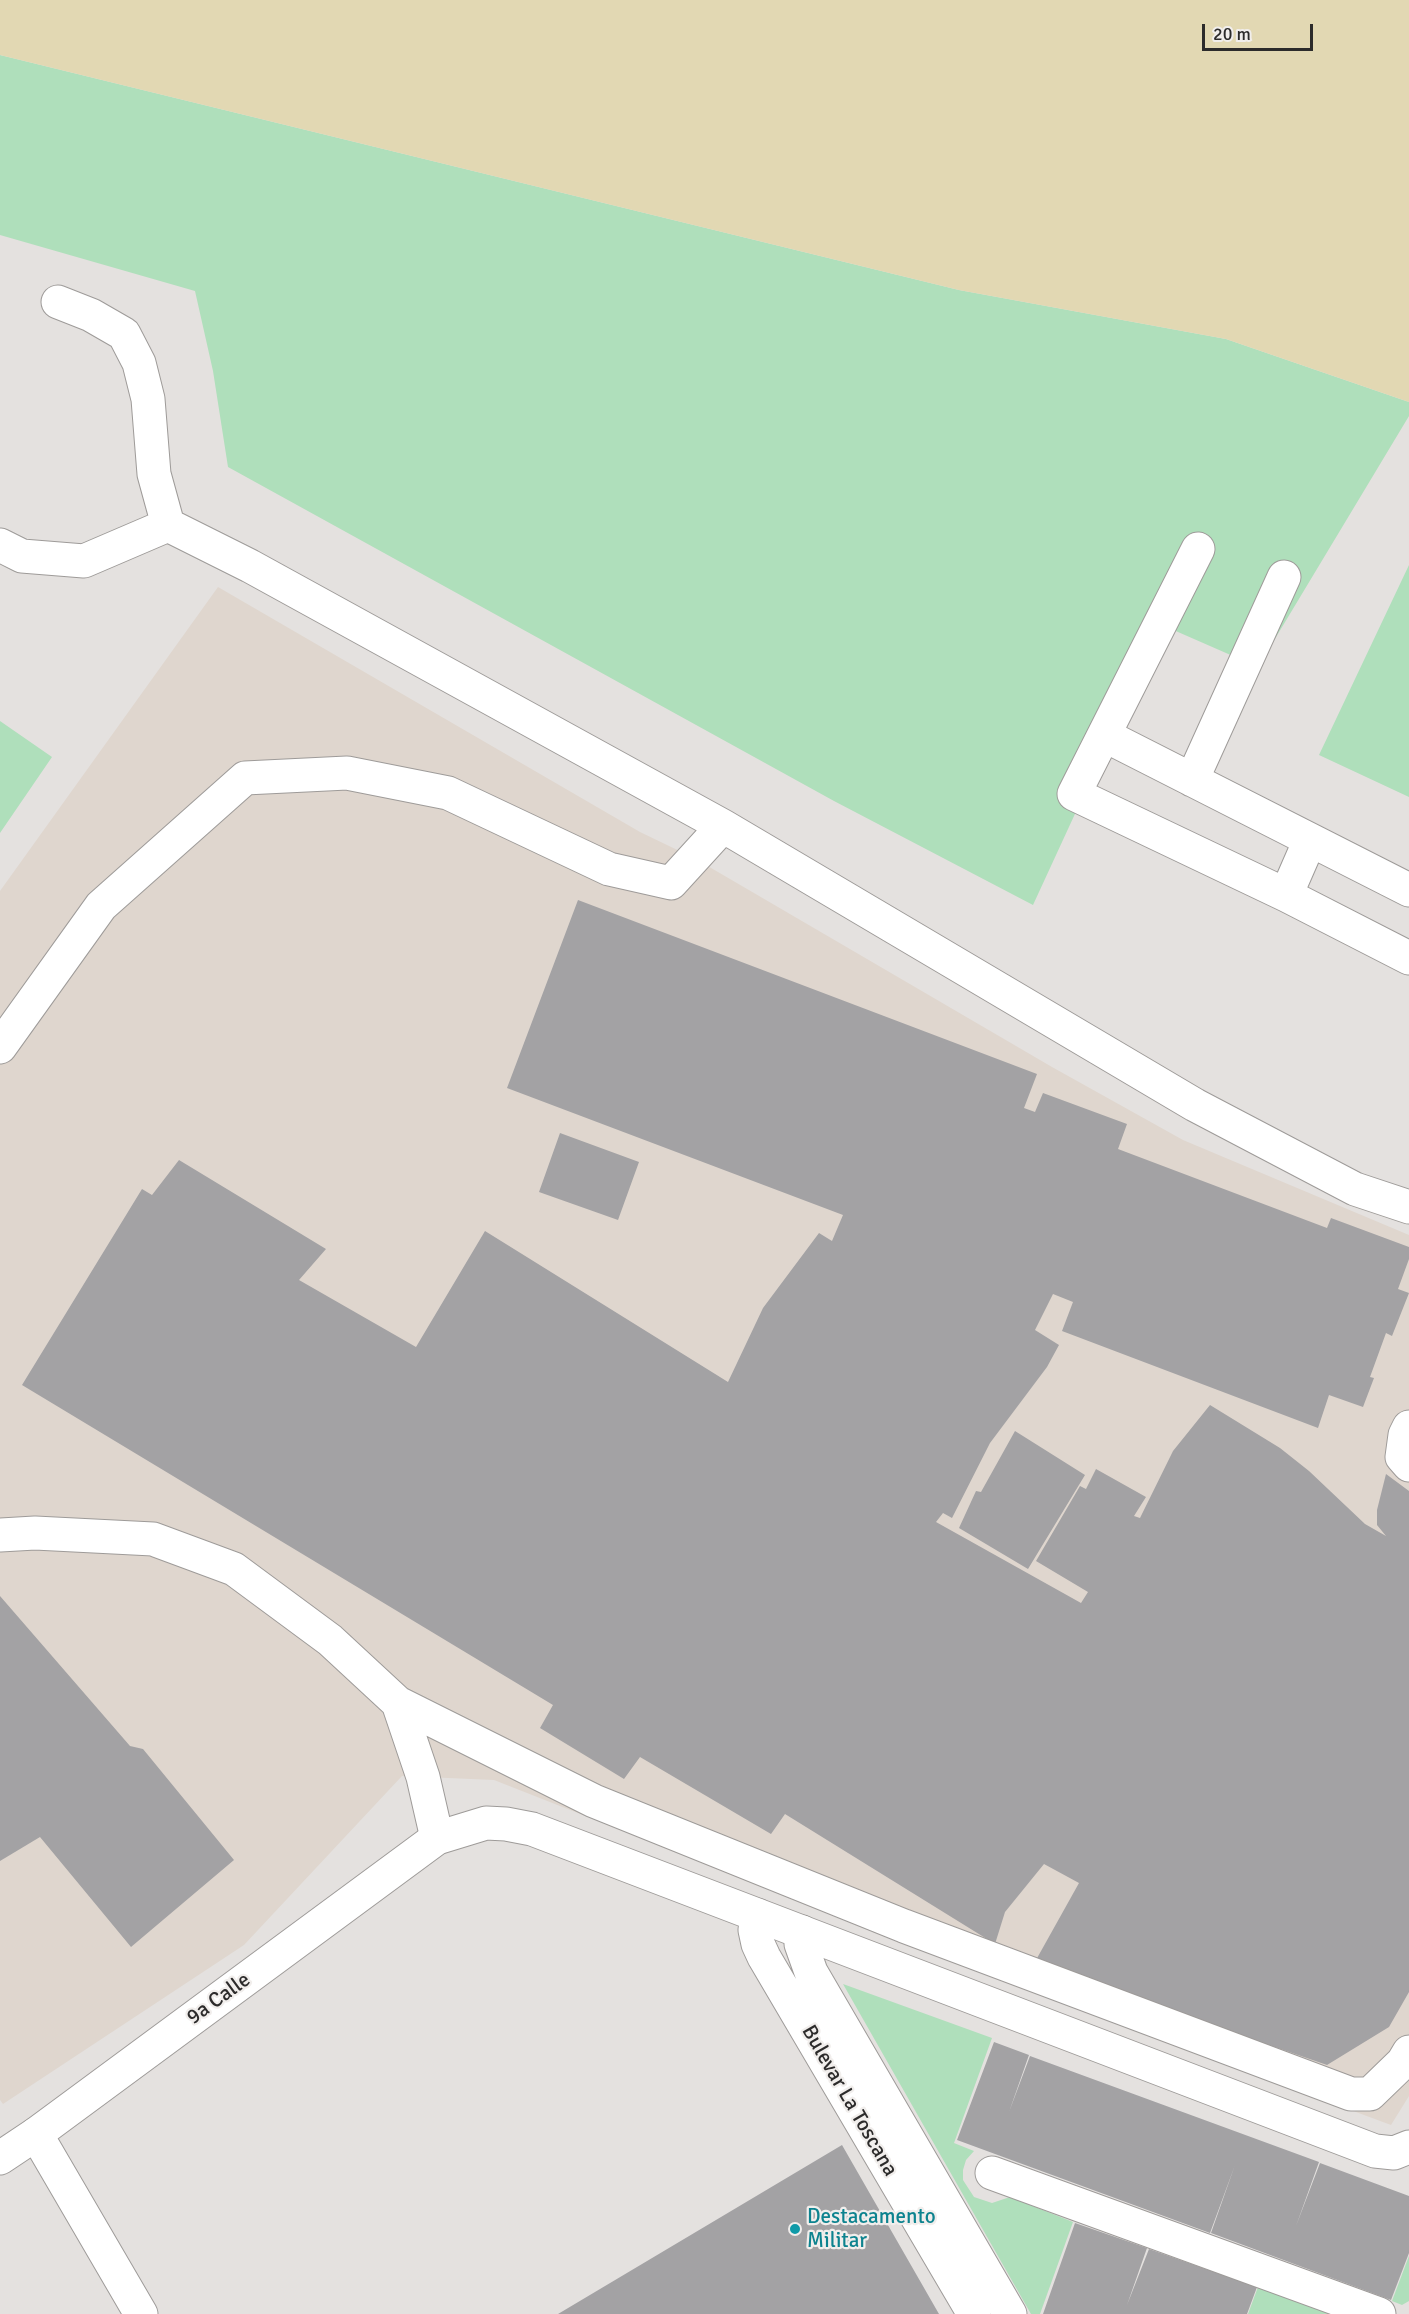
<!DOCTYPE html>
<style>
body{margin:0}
#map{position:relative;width:1409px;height:2314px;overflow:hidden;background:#e4e1df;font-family:Signika,sans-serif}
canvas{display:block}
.scale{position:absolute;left:1202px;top:24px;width:111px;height:27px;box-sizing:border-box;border:3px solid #2c2b2b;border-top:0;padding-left:8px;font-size:18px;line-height:21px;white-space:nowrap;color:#2c2b2b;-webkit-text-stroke:4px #f1eeec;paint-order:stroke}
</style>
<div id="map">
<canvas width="1409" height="2314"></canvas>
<div class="scale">20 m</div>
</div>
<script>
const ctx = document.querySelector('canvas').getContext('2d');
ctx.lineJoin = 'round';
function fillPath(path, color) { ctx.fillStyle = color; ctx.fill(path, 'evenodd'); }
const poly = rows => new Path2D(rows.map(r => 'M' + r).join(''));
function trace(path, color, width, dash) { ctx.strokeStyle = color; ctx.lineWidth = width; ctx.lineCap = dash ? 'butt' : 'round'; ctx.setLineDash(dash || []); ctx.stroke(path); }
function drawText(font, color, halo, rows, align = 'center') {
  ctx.font = font + ' Signika,sans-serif'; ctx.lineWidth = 4.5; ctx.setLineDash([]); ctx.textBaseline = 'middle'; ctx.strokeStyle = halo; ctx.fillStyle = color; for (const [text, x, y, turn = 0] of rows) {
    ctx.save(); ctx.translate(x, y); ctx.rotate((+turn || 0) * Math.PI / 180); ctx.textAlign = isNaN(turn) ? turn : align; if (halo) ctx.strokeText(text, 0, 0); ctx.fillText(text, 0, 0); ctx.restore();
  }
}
const built = poly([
 [218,587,640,832,694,858,1052,1067,1183,1140,1409,1235,1409,2096,1391,2125,1035,1993,494,1780,402,1776,244,1945,3,2104,0,2100,0,891]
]);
const green = poly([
 [0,55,959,290,1226,339,1409,402,1409,416,1258,667,1162,625,1033,905,834,801,228,467,213,371,195,291,0,235],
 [1409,565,1409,797,1319,755],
 [0,721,52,757,0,833],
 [843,1984,992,2038,954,2143,974,2151,966,2160,963,2170,963,2180,974,2197,992,2203,1010,2197,1073,2222,1040,2314,1031,2314],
 [1409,2256,1409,2301,1402,2305,1392,2301],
 [1258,2287,1331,2314,1248,2314]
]);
const sand = poly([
 [0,0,1409,0,1409,402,1226,339,959,290,0,55]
]);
const building = poly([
 [578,900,1037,1074,1024,1108,1035,1112,1043,1093,1127,1124,1118,1149,1327,1228,1331,1218,1409,1247,1409,1259,1398,1289,1409,1293,1392,1336,1386,1333,1370,1377,1374,1378,1363,1407,1329,1395,1318,1428,1062,1331,1073,1302,1053,1294,1035,1330,1059,1345,1047,1367,990,1443,952,1518,943,1513,936,1522,1081,1603,1088,1592,1036,1561,1080,1486,1086,1489,1096,1469,1146,1497,1134,1516,1140,1518,1173,1451,1210,1405,1280,1448,1309,1471,1365,1524,1386,1536,1377,1525,1377,1510,1386,1474,1409,1491,1409,1992,1389,2027,1327,2065,1133,1998,1036,1960,1079,1883,1044,1864,1005,1912,995,1944,785,1814,771,1834,640,1757,624,1779,540,1728,553,1705,22,1385,142,1189,152,1195,179,1160,326,1249,299,1280,416,1347,485,1231,728,1382,763,1308,819,1233,832,1241,843,1215,507,1088],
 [560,1133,639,1162,618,1220,539,1192],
 [1015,1431,1085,1475,1028,1569,959,1528,976,1491,981,1492],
 [0,1596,130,1746,143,1749,234,1860,131,1947,40,1837,0,1861],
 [994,2042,1029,2055,1009,2112,1030,2056,1319,2162,1296,2226,1320,2163,1409,2196,1409,2253,1391,2300,1211,2233,1235,2165,1210,2233,957,2140],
 [842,2145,939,2314,558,2314],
 [1075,2223,1147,2248,1127,2305,1149,2249,1257,2287,1247,2314,1043,2314]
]);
const minor = poly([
 [58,302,91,315,124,334,139,363,148,399,154,474,168,525,250,566,723,826],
 [0,545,22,556,84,561,168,525],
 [1198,549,1074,794,1286,895,1409,958],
 [1104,735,1409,890],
 [1192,780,1284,577],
 [1286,895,1310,840],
 [0,1047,101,906,245,778,347,773,448,793,609,869,671,883,723,826,1195,1105,1355,1189,1409,1207],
 [1409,1427,1405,1435,1402,1457,1409,1465],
 [0,1535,35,1533,153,1539,234,1569,330,1640,398,1703,423,1777,437,1838],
 [398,1703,594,1801,904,1926,1351,2094,1370,2094,1403,2062,1409,2052],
 [757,1915,755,1930,758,1944,764,1957,974,2314],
 [802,1932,801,1944,811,1972,1010,2314],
 [36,2134,141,2314],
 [992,2173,1379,2314]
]);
const major = poly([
 [0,2158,36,2134,437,1838,486,1823,506,1824,532,1829,1375,2151,1394,2153,1409,2147]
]);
const markers = [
 [795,2229,6,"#0f9aa8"]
];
const streetNames = [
 ["9a Calle",219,1999,-36],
 ["Bulevar La Toscana",849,2101,60]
];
const cultureNames = [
 ["Destacamento",807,2217],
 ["Militar",807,2241]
];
fillPath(built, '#dfd6ce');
fillPath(green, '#afdfbb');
fillPath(sand, '#e2d8b3');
fillPath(building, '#a3a2a4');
trace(minor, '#9e9b99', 35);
trace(major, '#9e9b99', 35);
trace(minor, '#fff', 33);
trace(major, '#fff', 33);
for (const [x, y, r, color] of markers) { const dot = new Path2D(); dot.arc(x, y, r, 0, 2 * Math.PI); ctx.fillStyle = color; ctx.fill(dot); trace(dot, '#f1eeec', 2); }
drawText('21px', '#2c2b2b', '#f1eeec', streetNames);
drawText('21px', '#0d838f', '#f1eeec', cultureNames, 'left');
</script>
